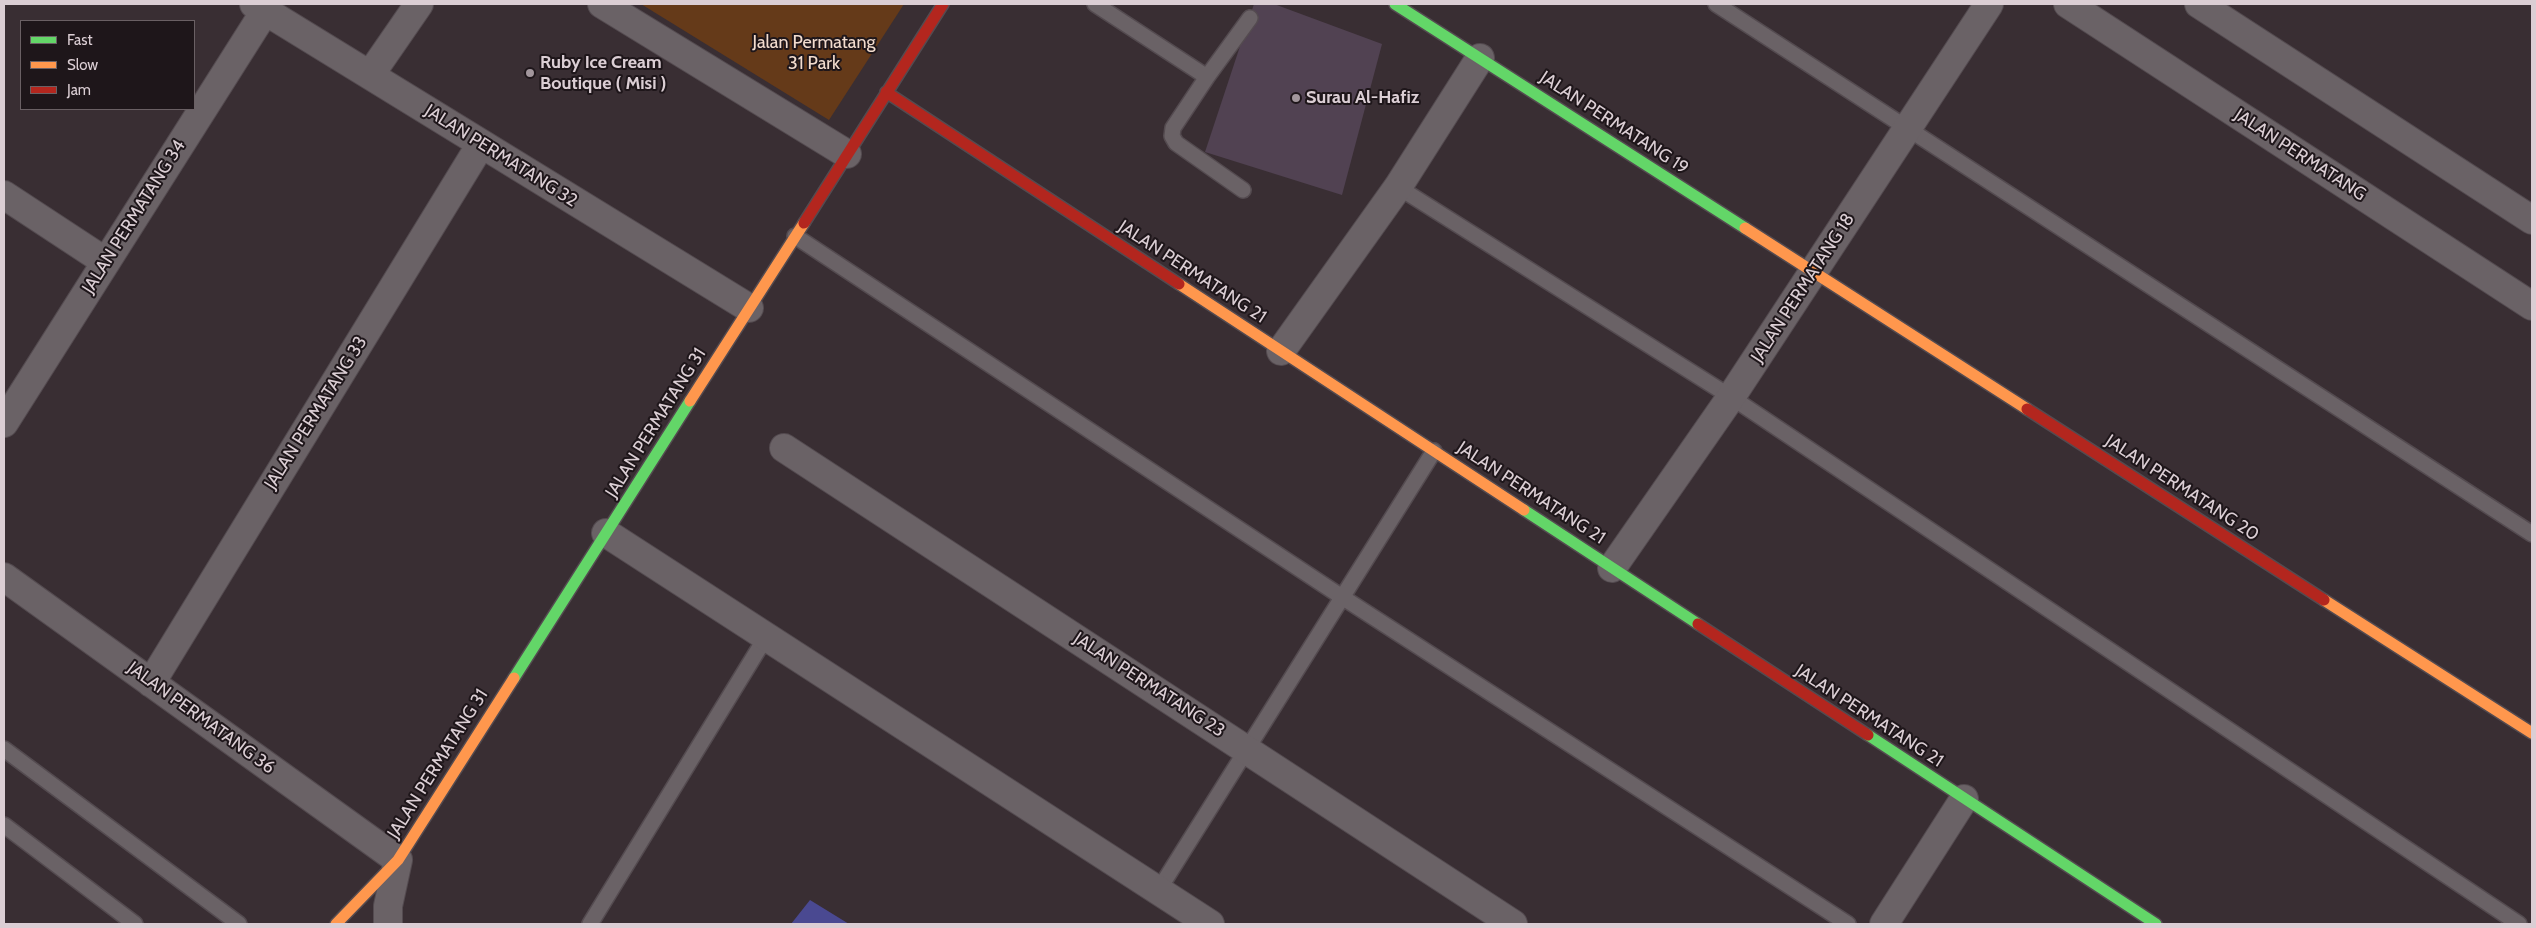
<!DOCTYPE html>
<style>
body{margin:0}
#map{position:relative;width:2536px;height:928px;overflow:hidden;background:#392e33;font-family:Cabin,sans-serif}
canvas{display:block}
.frame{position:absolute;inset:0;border:5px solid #dbced4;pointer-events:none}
.legend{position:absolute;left:20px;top:20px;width:175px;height:90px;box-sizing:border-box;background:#1e161a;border:1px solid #6a6064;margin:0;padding:6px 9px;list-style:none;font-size:15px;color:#dbced4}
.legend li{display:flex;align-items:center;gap:10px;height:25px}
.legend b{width:25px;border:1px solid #6a6064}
</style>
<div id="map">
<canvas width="2536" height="928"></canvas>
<div class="frame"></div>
<ul class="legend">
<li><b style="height:6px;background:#63d668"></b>Fast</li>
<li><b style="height:6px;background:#ff974d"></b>Slow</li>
<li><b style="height:6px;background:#b3261e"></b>Jam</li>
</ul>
</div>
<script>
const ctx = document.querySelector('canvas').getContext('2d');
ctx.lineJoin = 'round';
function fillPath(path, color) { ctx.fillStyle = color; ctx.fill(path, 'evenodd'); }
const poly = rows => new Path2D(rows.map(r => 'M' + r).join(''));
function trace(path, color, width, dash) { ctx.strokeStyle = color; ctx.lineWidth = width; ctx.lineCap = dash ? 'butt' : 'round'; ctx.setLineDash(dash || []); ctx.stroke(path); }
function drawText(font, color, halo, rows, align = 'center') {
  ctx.font = font + ' Cabin,sans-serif'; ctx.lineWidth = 4; ctx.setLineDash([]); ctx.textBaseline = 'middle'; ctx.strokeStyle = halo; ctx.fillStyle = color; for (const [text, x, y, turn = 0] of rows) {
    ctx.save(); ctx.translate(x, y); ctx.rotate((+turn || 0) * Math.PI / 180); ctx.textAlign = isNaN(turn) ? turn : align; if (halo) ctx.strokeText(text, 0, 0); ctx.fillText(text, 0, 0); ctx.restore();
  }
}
const green = poly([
 [641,4,904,4,829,120]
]);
const water = poly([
 [810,900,849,924,791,924]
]);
const building = poly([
 [1254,4,1274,4,1382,44,1342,195,1205,152]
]);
const lane = poly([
 [1095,4,1207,77,1173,128,1172,136,1176,143,1243,190],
 [1716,4,2532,534],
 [1207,77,1250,18],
 [1398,187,1731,397,2519,924],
 [795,236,1342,597,1848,924],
 [4,749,239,924],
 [4,825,135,924],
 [1158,891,1434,451],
 [590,924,766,637]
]);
const street = poly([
 [254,4,749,308],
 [602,4,847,154],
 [2068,4,2532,306],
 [2199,4,2532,220],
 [370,75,419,4],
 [4,195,106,262],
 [1281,351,1398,187,1480,58],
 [4,423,265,11],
 [784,448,1513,924],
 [606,533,1210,924],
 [1612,568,1731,397,1989,4],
 [4,577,398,860,388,906,388,924],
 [151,683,481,144],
 [1884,924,1964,799]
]);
const fast = poly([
 [1395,4,1745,228],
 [1524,510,1698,624],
 [514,678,690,401],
 [1868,735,2156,924]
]);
const slow = poly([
 [1745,228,2027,409],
 [1179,284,1524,510],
 [690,401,804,223],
 [2324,600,2532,733],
 [336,924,398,860,514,678]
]);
const jam = poly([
 [886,92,1179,284],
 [804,223,943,4],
 [2027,409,2324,600],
 [1698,624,1868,735]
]);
const markers = [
 [530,73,5,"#a2969c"],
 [1296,98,5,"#a2969c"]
];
const parkNames = [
 ["Jalan Permatang",814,43],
 ["31 Park",814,64]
];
const poiNames = [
 ["Ruby Ice Cream",540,63],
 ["Boutique ( Misi )",540,84],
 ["Surau Al-Hafiz",1306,98]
];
const streetNames = [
 ["JALAN PERMATANG 19",1614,123,33],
 ["JALAN PERMATANG",2300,155,33],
 ["JALAN PERMATANG 32",501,156,32],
 ["JALAN PERMATANG 34",134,217,-58],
 ["JALAN PERMATANG 21",1192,272,33],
 ["JALAN PERMATANG 18",1803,288,-57],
 ["JALAN PERMATANG 33",316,413,-58],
 ["JALAN PERMATANG 31",656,423,-58],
 ["JALAN PERMATANG 20",2182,488,33],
 ["JALAN PERMATANG 21",1531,493,33],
 ["JALAN PERMATANG 23",1149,685,33],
 ["JALAN PERMATANG 21",1869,716,33],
 ["JALAN PERMATANG 36",201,718,36],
 ["JALAN PERMATANG 31",438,764,-58]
];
fillPath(green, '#653a19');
fillPath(water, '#4a4991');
fillPath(building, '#514252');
trace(lane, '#544b50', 18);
trace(street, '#544b50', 30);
trace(fast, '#544b50', 14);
trace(slow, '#544b50', 14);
trace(jam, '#544b50', 14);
trace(lane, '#6a6266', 15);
trace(street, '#6a6266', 28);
trace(fast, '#63d668', 11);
trace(slow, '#ff974d', 11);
trace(jam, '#b3261e', 11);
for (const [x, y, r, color] of markers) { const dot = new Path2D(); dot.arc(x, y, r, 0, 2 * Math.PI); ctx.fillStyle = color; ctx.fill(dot); trace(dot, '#1e161a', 2); }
drawText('18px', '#f2dcce', '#1e161a', parkNames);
drawText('bold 18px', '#dbced4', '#1e161a', poiNames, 'left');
drawText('18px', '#dbced4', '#1e161a', streetNames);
</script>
